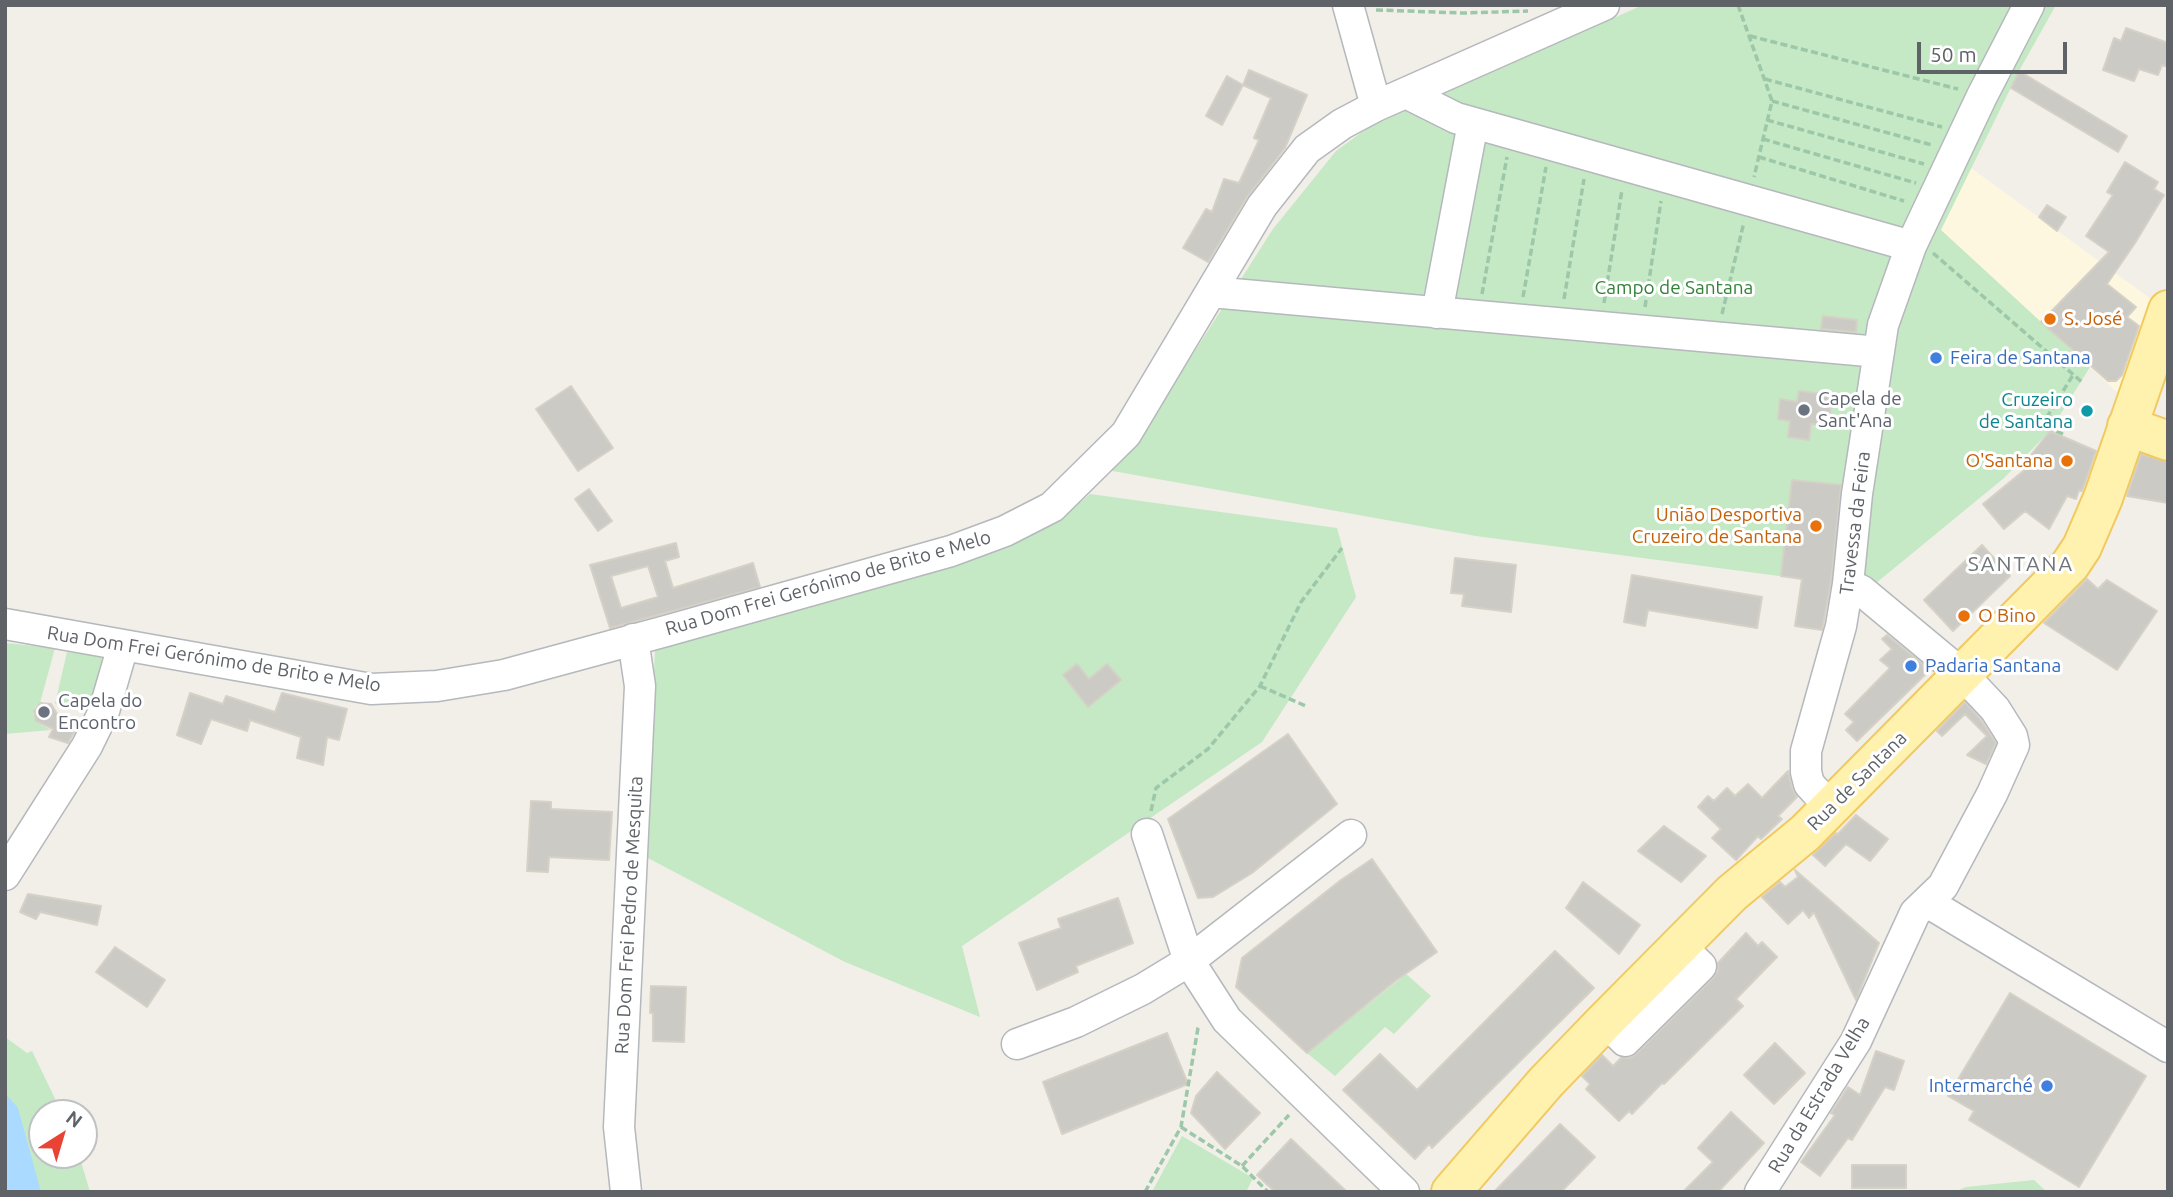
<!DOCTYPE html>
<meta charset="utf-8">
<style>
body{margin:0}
#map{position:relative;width:2173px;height:1197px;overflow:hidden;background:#f1efe8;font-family:Ubuntu,sans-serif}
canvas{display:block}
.frame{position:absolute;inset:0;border:7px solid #5f6368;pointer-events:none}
.north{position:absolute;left:28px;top:1099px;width:70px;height:70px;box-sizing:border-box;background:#fff;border:2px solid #bfc1c3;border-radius:50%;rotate:37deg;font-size:19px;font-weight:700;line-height:28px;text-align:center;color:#5f6368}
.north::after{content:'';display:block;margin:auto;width:24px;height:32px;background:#ea4335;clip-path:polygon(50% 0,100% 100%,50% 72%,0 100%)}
.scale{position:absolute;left:1917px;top:42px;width:150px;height:32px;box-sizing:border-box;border:4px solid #5f6368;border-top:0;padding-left:9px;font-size:21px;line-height:24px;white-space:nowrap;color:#5f6368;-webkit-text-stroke:5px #fff;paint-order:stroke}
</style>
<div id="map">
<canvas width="2173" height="1197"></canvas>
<div class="frame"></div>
<div class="north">N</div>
<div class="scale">50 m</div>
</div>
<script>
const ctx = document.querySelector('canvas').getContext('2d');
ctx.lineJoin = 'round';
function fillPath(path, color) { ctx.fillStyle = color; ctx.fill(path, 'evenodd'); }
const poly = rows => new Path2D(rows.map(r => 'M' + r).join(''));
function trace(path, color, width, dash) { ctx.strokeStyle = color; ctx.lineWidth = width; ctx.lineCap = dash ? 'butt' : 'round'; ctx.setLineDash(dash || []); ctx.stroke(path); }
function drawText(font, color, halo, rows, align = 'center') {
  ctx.font = font + ' Ubuntu,sans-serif'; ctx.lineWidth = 6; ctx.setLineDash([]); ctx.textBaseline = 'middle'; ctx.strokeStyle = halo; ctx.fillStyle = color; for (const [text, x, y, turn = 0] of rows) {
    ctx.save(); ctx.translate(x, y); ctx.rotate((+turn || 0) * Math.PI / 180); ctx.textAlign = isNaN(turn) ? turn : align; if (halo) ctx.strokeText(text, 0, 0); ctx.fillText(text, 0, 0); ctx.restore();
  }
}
const commercial = poly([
 [1971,168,2151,299,2167,305,2132,406,1941,230]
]);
const green = poly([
 [1643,5,2056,5,2019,71,1941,230,2090,367,2050,431,2004,478,1870,588,1476,536,1107,470,1154,415,1273,229,1336,151,1369,127],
 [1090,494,1337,528,1356,597,1262,742,962,946,980,1017,845,962,646,857,655,649,949,568,1056,523],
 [5,643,55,648,40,703,35,707,33,714,38,723,51,730,5,734],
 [67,652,114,658,95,712,55,704],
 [1406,974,1431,996,1394,1034,1385,1027,1335,1076,1307,1053],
 [5,1037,27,1053,32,1051,62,1113,42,1113,42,1155,79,1155,90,1192,5,1192],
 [1182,1136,1253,1178,1246,1192,1153,1190],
 [2034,1180,2047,1192,1954,1192,1966,1187]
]);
const water = poly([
 [5,1093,18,1108,41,1192,8,1192,5,1179]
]);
const building = poly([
 [2126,28,2168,43,2168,67,2162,65,2158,75,2139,69,2134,81,2103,70,2114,38,2121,41,2126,28],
 [1249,70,1307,95,1285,148,1247,197,1208,262,1183,248,1206,209,1212,212,1224,179,1239,183,1259,140,1254,138,1271,98,1243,85,1249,70],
 [2019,71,2127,136,2118,152,2011,88,2019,71],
 [1227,76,1243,85,1222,125,1206,116,1227,76],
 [2125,162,2158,182,2154,189,2164,195,2135,243,2107,284,2136,307,2127,317,2139,326,2122,375,2116,381,2108,381,2041,322,2109,252,2086,236,2113,195,2107,192,2125,162],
 [2047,205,2066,217,2057,231,2039,217,2047,205],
 [1823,316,1857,320,1856,332,1821,329,1823,316],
 [571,386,613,448,578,471,536,409,571,386],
 [1799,391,1832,395,1828,426,1811,424,1809,440,1788,437,1790,421,1778,419,1780,399,1797,402,1799,391],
 [2050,431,2096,451,2082,491,2079,490,2076,499,2067,496,2049,529,2025,511,2004,529,1983,504,2027,468,2023,465,2050,431],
 [2141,454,2168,462,2168,503,2127,496,2141,454],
 [1792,480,1841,485,1831,582,1822,630,1795,626,1802,579,1781,576,1792,480],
 [589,489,612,521,598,531,575,499,589,489],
 [676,543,679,557,665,561,673,588,753,563,760,587,610,628,590,565,676,543],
 [648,566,658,597,621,608,611,576,648,566],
 [1982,545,2010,576,1953,631,1924,600,1982,545],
 [1455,558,1516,565,1511,612,1462,606,1464,594,1451,593,1455,558],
 [1632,575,1762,597,1757,628,1648,610,1645,626,1624,622,1632,575],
 [2087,579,2098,589,2107,580,2157,611,2117,670,2044,623,2087,579],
 [1887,635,1930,670,1857,741,1846,730,1854,722,1845,714,1890,668,1880,660,1892,649,1882,639,1887,635],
 [1077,664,1089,679,1107,664,1121,680,1088,707,1063,675,1077,664],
 [190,693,223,704,226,696,275,712,282,693,347,709,339,740,327,737,323,765,297,758,301,737,250,720,247,731,211,719,201,744,177,735,190,693],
 [1965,702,1981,720,1996,743,1986,764,1967,755,1987,736,1965,714,1942,736,1937,731,1965,702],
 [40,703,51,704,59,717,79,723,68,743,49,737,53,729,36,721,34,711,40,703],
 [1288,734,1337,804,1252,873,1213,897,1198,898,1168,819,1288,734],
 [1788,771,1792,788,1797,797,1778,816,1782,819,1761,839,1758,836,1736,860,1712,838,1721,829,1698,807,1708,796,1714,801,1727,788,1735,796,1748,784,1762,798,1788,771],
 [531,801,551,802,551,809,612,812,609,860,549,857,548,872,527,871,531,801],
 [1856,815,1888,839,1870,861,1846,844,1825,866,1813,855,1836,833,1837,835,1856,815],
 [1664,826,1706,856,1681,882,1638,851,1664,826],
 [1372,859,1437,952,1395,981,1307,1053,1236,987,1242,958,1341,880,1372,859],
 [1795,870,1879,943,1856,1000,1814,912,1809,918,1803,910,1788,924,1762,897,1780,882,1785,887,1798,877,1795,870],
 [1583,882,1640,925,1619,954,1566,908,1583,882],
 [28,894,101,906,97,925,40,912,36,919,20,912,28,894],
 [1118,898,1133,943,1076,966,1078,972,1037,990,1019,943,1061,928,1058,919,1118,898],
 [1746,933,1758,946,1762,942,1777,957,1736,999,1743,1006,1664,1084,1662,1083,1632,1114,1629,1111,1619,1121,1586,1089,1590,1084,1582,1076,1602,1055,1613,1066,1621,1058,1630,1058,1637,1053,1713,978,1718,971,1718,963,1746,933],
 [115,947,165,980,147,1007,96,972,115,947],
 [1555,951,1594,988,1432,1148,1429,1144,1415,1159,1343,1090,1380,1054,1417,1090,1555,951],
 [651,986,686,987,684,1042,653,1041,653,1013,650,1013,651,986],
 [2010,993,2146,1076,2079,1187,1969,1120,1974,1111,1948,1096,2010,993],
 [1167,1033,1188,1084,1062,1134,1043,1082,1167,1033],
 [1775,1043,1805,1073,1774,1104,1744,1075,1775,1043],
 [1876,1051,1904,1061,1894,1090,1885,1087,1852,1140,1848,1138,1820,1176,1801,1162,1835,1115,1831,1113,1848,1087,1860,1095,1876,1051],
 [1217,1072,1260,1113,1225,1149,1191,1113,1196,1096,1217,1072],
 [1731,1112,1764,1143,1718,1192,1683,1192,1713,1162,1698,1148,1731,1112],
 [1560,1124,1595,1157,1561,1192,1494,1192,1560,1124],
 [1291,1139,1347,1192,1275,1192,1257,1175,1291,1139],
 [1852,1165,1906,1165,1906,1188,1852,1188,1852,1165]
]);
const path = poly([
 [1738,5,1772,101,1754,177],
 [1376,10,1463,13,1528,11],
 [1750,36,1958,89],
 [1765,79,1942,127],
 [1772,101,1932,145],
 [1767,120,1924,164],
 [1763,139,1916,183],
 [1759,157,1904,201],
 [1933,253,2083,383],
 [1482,294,1507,157],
 [1523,297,1546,167],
 [1564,299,1584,179],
 [1604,303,1622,190],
 [1645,307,1661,201],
 [1722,314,1744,222],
 [2048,416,2060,421],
 [2063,434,2042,425,2073,375],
 [1260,686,1306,706],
 [1151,811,1156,788,1208,749,1260,686,1301,602,1342,548],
 [1181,1127,1242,1166,1268,1192],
 [1242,1166,1289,1115],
 [1145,1192,1181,1127,1198,1028,1200,1025]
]);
const minor = poly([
 [1348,5,1376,106],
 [1408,94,1456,118,1911,246],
 [1211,292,1879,352],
 [1437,313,1473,123],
 [5,624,371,689,437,686,504,675,666,631,951,551,1005,531,1052,507,1126,434,1262,206,1307,149,1342,124,1376,106,1604,5],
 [1831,808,1809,784,1806,772,1806,751,1841,626,1848,584,1857,494,1883,325,1911,246,1982,96,2029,5],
 [1147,834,1189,961,1227,1020,1404,1192],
 [5,875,87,746,104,711,123,646],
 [1927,902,2168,1047],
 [1605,1021,1625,1041,1701,966,1680,946],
 [1017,1044,1076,1022,1143,989,1189,961,1351,835],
 [626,1192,619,1127,640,686,633,639],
 [1760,1192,1856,1041,1915,913,1943,886,1992,794,2014,745,2012,736,1995,709,1963,675,1862,591,1848,584]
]);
const major = poly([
 [2127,426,2168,441],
 [1451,1192,1546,1082,1605,1021,1732,893,1805,833,2070,565,2082,547,2103,498,2168,310]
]);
const markers = [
 [2050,319,7,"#e8710a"],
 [1936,358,7,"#3f7fe0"],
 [1804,410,7,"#6b7280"],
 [2087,411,7,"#0f9aa8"],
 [2067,461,7,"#e8710a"],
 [1816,526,7,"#e8710a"],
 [1964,616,7,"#e8710a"],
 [1911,666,7,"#3f7fe0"],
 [44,712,7,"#6b7280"],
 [2047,1086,7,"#3f7fe0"]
];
const parkNames = [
 ["Campo de Santana",1674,288]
];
const foodNames = [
 ["S. José",2064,319],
 ["O'Santana",2053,461,"right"],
 ["União Desportiva",1802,515,"right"],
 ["Cruzeiro de Santana",1802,537,"right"],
 ["O Bino",1978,616]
];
const shopNames = [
 ["Feira de Santana",1950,358],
 ["Padaria Santana",1925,666],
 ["Intermarché",2033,1086,"right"]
];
const worshipNames = [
 ["Capela de",1818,399],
 ["Sant'Ana",1818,421],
 ["Capela do",58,701],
 ["Encontro",58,723]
];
const cultureNames = [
 ["Cruzeiro",2073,400],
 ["de Santana",2073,422]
];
const streetNames = [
 ["Travessa da Feira",1855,523,-83],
 ["Rua Dom Frei Gerónimo de Brito e Melo",828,583,-16],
 ["Rua Dom Frei Gerónimo de Brito e Melo",214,659,9],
 ["Rua de Santana",1857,781,-45],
 ["Rua Dom Frei Pedro de Mesquita",629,915,-87],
 ["Rua da Estrada Velha",1819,1095,-59]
];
const neighbourhoodNames = [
 ["SANTANA",2021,564]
];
fillPath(commercial, '#fef7e0');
fillPath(green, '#c5e8c5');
fillPath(water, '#aadaff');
fillPath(building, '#cccac5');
trace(building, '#d6d1c6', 2);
trace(minor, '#b5b8bc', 33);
trace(major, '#f2c960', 42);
trace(path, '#9cc7a9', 3.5, [7, 3.5]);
trace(minor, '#fff', 30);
trace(major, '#fff2af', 38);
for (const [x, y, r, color] of markers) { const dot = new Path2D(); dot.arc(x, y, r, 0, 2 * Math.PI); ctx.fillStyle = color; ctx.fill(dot); trace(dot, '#fff', 2.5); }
drawText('19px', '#348238', '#fff', parkNames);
drawText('19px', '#c56008', '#fff', foodNames, 'left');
drawText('19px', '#366cbe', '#fff', shopNames, 'left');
drawText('19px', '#5b616d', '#fff', worshipNames, 'left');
drawText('19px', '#0d838f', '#fff', cultureNames, 'right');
drawText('19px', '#5f6368', '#fff', streetNames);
ctx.letterSpacing = '2px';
drawText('21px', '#70757a', '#fff', neighbourhoodNames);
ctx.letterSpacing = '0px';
</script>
